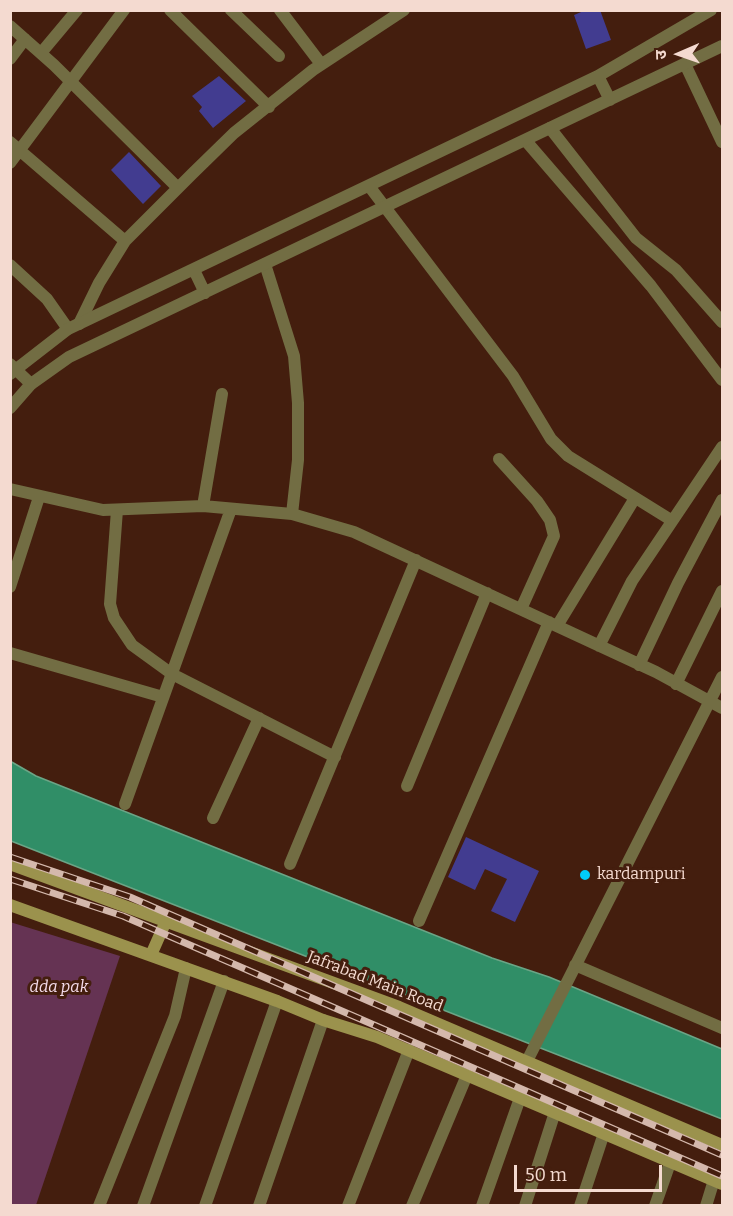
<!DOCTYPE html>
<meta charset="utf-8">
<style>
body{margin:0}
#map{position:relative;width:733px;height:1216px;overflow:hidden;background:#441e0e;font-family:Bitter,"Noto Sans Devanagari",serif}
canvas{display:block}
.frame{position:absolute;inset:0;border:12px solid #f4dad0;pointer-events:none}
.north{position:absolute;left:649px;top:24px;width:60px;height:60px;-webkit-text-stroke:4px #441e0e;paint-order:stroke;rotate:268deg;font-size:16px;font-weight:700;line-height:24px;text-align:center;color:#f4dad0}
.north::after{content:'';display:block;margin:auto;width:21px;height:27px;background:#f4dad0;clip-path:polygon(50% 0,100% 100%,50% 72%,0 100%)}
.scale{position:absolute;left:514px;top:1165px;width:148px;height:27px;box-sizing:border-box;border:3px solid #f4dad0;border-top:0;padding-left:8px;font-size:18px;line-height:21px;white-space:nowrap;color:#f4dad0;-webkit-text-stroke:4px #441e0e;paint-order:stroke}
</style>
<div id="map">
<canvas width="733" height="1216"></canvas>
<div class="frame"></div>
<div class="north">उ</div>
<div class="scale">50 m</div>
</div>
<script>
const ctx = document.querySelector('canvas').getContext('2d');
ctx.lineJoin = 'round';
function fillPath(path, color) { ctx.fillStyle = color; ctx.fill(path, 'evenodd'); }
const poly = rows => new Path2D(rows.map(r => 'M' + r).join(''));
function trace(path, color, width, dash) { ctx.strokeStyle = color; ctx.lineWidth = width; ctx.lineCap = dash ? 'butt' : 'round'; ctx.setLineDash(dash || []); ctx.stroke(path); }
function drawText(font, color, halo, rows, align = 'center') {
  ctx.font = font + ' Bitter,serif'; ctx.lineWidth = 6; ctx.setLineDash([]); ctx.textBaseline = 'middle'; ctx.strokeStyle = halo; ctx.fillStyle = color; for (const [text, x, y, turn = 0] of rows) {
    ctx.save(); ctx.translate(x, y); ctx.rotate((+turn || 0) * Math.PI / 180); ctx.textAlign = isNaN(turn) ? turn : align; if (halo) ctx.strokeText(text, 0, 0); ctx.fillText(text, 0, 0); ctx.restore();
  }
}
const green = poly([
 [10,922,120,956,36,1205,11,1205]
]);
const water = poly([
 [10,761,36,776,492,958,549,977,722,1049,722,1119,11,841,10,761]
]);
const building = poly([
 [586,10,600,10,611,40,586,49,574,15],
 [219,76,246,101,213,128,199,111,202,107,192,96],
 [129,152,161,186,143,204,111,170],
 [466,837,539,871,515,922,491,911,507,879,485,869,475,890,448,877]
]);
const minor = poly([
 [170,10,269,107],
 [231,10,279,56],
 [280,10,321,64],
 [10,26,54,65,178,188],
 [41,53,77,10],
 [10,59,25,39],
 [685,64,722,142],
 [550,128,636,238,676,270,722,322],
 [526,141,651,286,722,380],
 [10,142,125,241],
 [10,163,124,10],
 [369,186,513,376,551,439,568,456,671,520],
 [265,264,294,356,298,403,298,460,292,514],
 [10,265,47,299,68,329],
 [79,324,99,283,125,241,192,174,234,133,313,70,404,10],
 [10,364,31,384],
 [499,459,537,501,550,520,554,536,521,609],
 [10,489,103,510,203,506,292,514,354,532,656,672,722,708],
 [203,506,222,394],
 [117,510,110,604,114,618,132,645,172,674,335,757],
 [10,587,39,497],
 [557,626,635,498],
 [599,646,632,581,722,447],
 [10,653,163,697],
 [639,665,678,583,722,500],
 [676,684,722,591],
 [407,786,487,593],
 [125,804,231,509],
 [213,818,259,718],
 [290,864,416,560],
 [419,921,549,622],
 [575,965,722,1028],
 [526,1063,722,677],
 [99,1206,175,1016,186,968],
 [143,1206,224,981],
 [205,1206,277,1001],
 [259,1206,323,1020],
 [348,1206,409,1050],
 [412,1206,467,1075],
 [482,1206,520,1098],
 [525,1206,555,1112],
 [580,1206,604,1133],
 [655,1206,670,1163],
 [706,1206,714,1180]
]);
const tertiary = poly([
 [598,76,610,100],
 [194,270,205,293],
 [10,374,68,329,598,76,711,10],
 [10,408,31,384,69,357,722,46]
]);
const secondary = poly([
 [10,864,399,1007,722,1145],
 [10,905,277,1001,323,1020,377,1037,722,1184],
 [151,955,166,921]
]);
const rail = poly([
 [10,857,130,897,722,1155],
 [10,879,123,916,722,1176]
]);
const markers = [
 [585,875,6,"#01cbf9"]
];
const poiNames = [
 ["kardampuri",597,875]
];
const streetNames = [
 ["Jafrabad Main Road",375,982,21]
];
const parkNames = [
 ["dda pak",59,988]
];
fillPath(green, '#653353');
fillPath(water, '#308e67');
trace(water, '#6ba586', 1.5);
fillPath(building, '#423c90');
trace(minor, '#726d43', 12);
trace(tertiary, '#726d43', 12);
trace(secondary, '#9b924d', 12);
trace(rail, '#d4b8ac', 7);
trace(rail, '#441e0e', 4.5, [14]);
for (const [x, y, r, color] of markers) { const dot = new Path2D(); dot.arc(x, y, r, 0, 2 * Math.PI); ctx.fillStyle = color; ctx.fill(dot); trace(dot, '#441e0e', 2); }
drawText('16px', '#f4dad0', '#441e0e', poiNames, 'left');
drawText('16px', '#f4dad0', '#441e0e', streetNames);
drawText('italic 16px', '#f4dbea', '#441e0e', parkNames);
</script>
